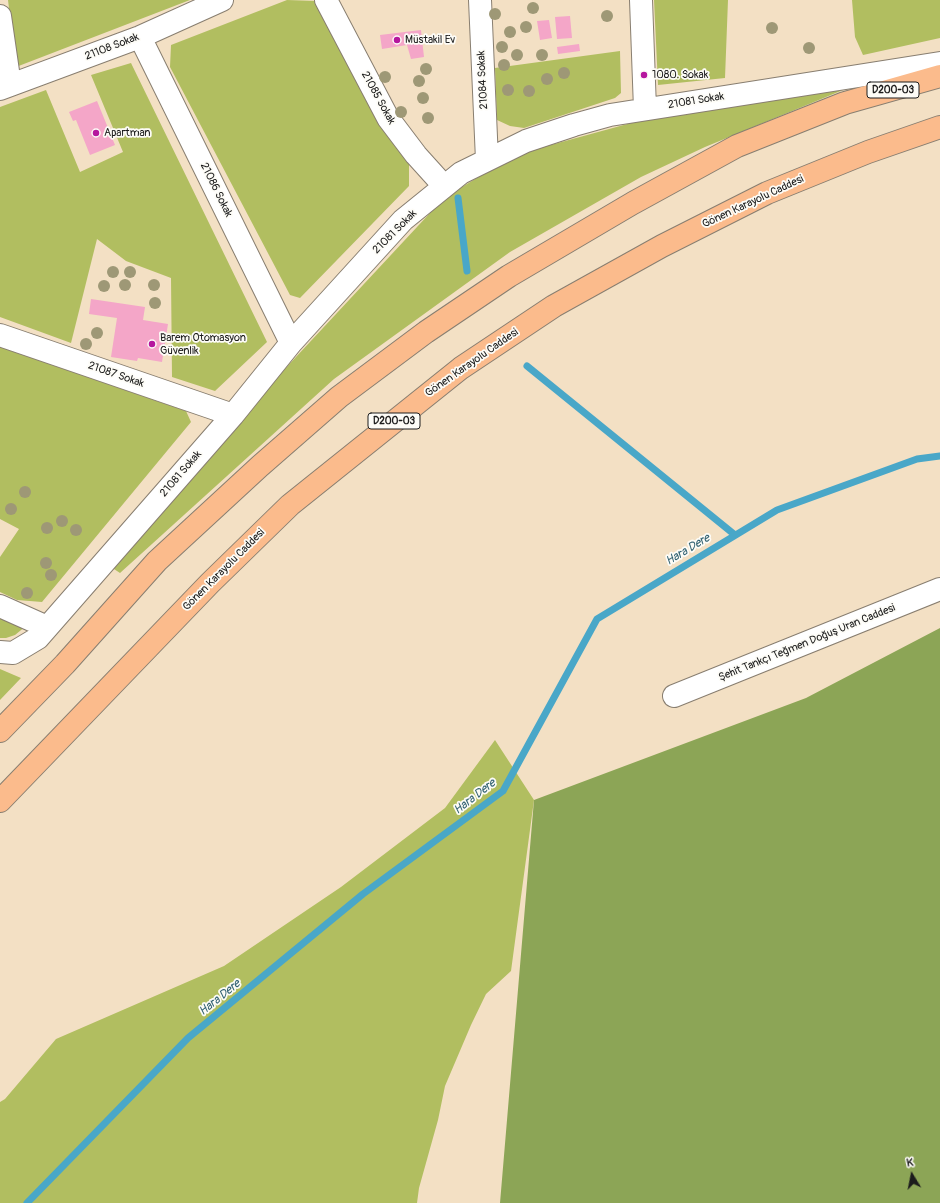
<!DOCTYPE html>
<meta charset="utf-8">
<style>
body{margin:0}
#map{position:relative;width:940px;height:1203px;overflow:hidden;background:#f3e0c4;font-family:Pangolin,sans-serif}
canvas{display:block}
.north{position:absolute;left:892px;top:1155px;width:40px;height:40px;-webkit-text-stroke:3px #fdfcf7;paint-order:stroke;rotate:350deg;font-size:11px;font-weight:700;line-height:16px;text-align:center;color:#1c1c1c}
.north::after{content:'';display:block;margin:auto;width:14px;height:18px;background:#1c1c1c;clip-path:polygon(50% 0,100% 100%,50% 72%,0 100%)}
</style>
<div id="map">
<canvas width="940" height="1203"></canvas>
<div class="north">K</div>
</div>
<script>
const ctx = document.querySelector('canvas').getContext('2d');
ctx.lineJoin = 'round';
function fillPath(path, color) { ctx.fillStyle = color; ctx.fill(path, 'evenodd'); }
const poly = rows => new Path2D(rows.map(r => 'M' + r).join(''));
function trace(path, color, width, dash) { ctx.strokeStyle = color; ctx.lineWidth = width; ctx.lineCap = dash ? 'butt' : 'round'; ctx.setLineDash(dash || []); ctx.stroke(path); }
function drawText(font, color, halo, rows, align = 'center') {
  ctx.font = font + ' Pangolin,sans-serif'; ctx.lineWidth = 3.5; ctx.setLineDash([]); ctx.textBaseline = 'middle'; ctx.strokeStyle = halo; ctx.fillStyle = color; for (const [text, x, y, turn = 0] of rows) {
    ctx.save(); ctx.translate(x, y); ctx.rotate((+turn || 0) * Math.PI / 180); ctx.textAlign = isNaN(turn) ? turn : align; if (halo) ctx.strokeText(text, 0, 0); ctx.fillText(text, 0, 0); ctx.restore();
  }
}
const green = poly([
 [8,0,190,0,16,67],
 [287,0,316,1,409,163,409,186,300,298,290,295,170,67,171,45],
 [654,0,728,0,725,78,658,85],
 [852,0,940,0,940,38,863,55,855,37],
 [620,51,621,93,615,98,524,128,510,126,497,120,495,68],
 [131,63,267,342,215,391,172,377,171,278,126,261,97,239,71,343,0,317,0,107,46,90,80,172,123,152,91,75],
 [843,90,705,147,641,177,510,252,334,379,120,573,111,567,282,372,444,198,485,173,525,152,653,117],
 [0,347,186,411,191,422,42,602,17,600,0,592,0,557,19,529,0,519],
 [0,614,26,626,15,635,6,638,0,638],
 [0,669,21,678,0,700],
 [495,740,534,800,511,971,486,994,471,1025,445,1086,438,1120,419,1188,417,1203,0,1203,0,1102,5,1099,56,1039,224,966,341,887,445,808]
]);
const forest = poly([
 [940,628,940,1203,500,1203,534,800,806,698]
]);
const stream = poly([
 [458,198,467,271],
 [527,366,735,535],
 [27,1203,188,1038,363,894,503,791,597,619,777,510,917,459,940,456]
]);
const building = poly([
 [570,16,572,38,557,39,555,17],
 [549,20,552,38,540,40,537,21],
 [421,30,424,57,411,59,407,45,382,49,380,35],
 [579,44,580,51,558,54,557,47],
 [97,101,115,145,90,155,76,120,73,121,69,112],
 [91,299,145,307,143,320,168,324,162,362,138,358,137,361,111,357,117,318,89,314]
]);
const minor = poly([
 [326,0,388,118,416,155,444,186],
 [480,0,487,160],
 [641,0,645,109],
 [0,16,10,85],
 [140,37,291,343],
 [0,89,140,37,222,0],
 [0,335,233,415],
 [0,606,47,627],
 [0,652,13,653,38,638,233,415,291,343,403,220,461,173,526,141,574,125,610,115,940,63],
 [674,696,940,589]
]);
const highway = poly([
 [0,731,65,664,157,561,260,466,339,397,426,332,509,276,633,203,737,146,845,103,940,76],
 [0,801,210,583,290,505,461,368,554,306,662,246,767,193,868,152,940,127]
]);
const trees = [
 [533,8],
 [495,14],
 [607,16],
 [526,27],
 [772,28],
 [510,32],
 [502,47],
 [809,48],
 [517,55],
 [542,55],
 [504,65],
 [426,69],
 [564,73],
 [385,77],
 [547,79],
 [419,81],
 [508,90],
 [529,91],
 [423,98],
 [401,112],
 [428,118],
 [113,272],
 [130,272],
 [125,285],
 [154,285],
 [104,286],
 [155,303],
 [97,333],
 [86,344],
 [25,492],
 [11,509],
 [62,521],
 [47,528],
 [76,530],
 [46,563],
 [51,575],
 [27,593]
];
const markers = [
 [397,40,4,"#b5179e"],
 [644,75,4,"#b5179e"],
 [96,133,4,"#b5179e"],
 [152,344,4,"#b5179e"]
];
const shields = [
 [893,90,52],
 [394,421,52]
];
const shieldNames = [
 ["D200-03",893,90],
 ["D200-03",394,421]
];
const poiNames = [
 ["Müstakil Ev",405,40],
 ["1080. Sokak",652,75],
 ["Apartman",104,133],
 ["Barem Otomasyon",160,338],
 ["Güvenlik",160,351]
];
const streetNames = [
 ["21108 Sokak",112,47,-21],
 ["21084 Sokak",483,80,-93],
 ["21085 Sokak",378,98,61],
 ["21081 Sokak",696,101,-9],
 ["21086 Sokak",216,190,64],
 ["Gönen Karayolu Caddesi",753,202,-25],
 ["21081 Sokak",395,232,-45],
 ["Gönen Karayolu Caddesi",472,363,-35],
 ["21087 Sokak",116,375,19],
 ["21081 Sokak",181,474,-49],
 ["Gönen Karayolu Caddesi",224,570,-45],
 ["Şehit Tankçı Teğmen Doğuş Uran Caddesi",807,643,-22]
];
const waterNames = [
 ["Hara Dere",688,550,-31],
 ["Hara Dere",475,797,-38],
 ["Hara Dere",220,998,-39]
];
fillPath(green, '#b1be60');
fillPath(forest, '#8ca556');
trace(stream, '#49a7c8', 7);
fillPath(building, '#f4a6c8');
trace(minor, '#887e70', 24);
trace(highway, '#887e70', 24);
trace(minor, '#fff', 22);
trace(highway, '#fbbb8c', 22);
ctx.fillStyle = '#9e9876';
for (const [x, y] of trees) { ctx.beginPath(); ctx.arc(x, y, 6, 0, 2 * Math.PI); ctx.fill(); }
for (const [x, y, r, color] of markers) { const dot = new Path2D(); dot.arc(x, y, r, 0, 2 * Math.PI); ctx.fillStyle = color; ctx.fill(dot); trace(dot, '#fdfcf7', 1.5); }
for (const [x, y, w] of shields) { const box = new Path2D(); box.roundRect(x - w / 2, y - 8, w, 16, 3); ctx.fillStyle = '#fdfcf7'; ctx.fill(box); trace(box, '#1c1c1c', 1); }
drawText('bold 10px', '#1c1c1c', null, shieldNames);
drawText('11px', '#1c1c1c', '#fdfcf7', poiNames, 'left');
drawText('11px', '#1c1c1c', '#fdfcf7', streetNames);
drawText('italic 12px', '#326272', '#fdfcf7', waterNames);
</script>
